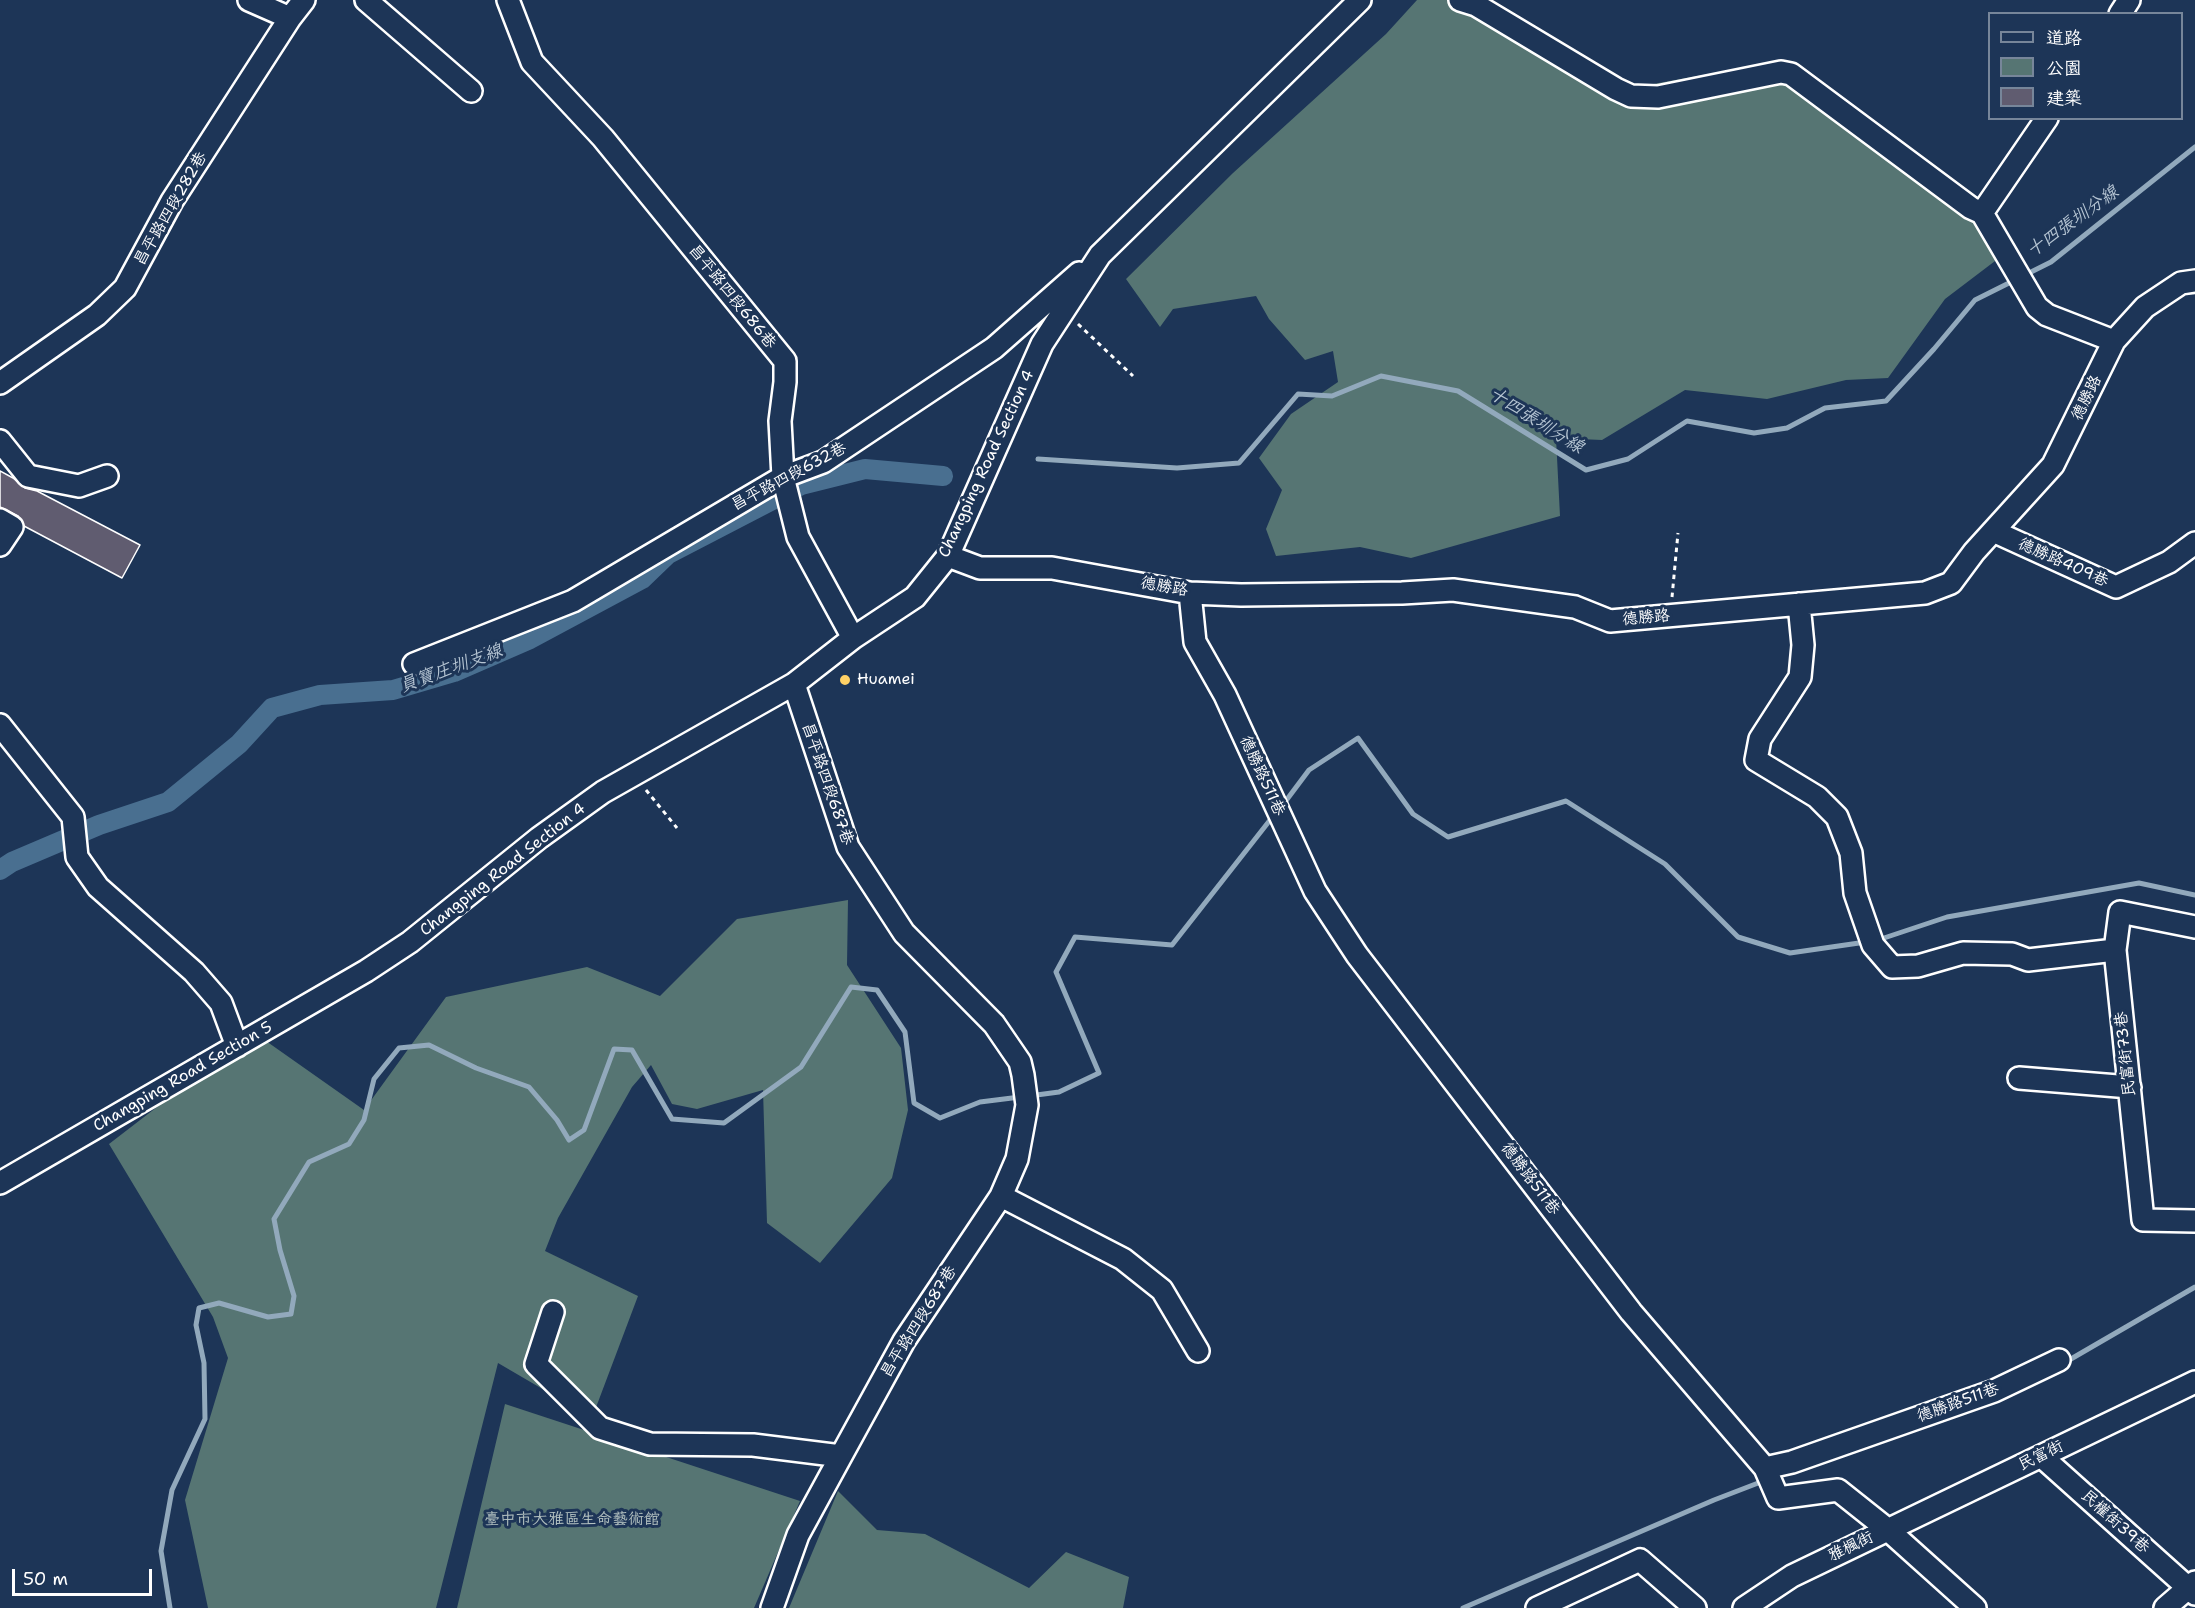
<!DOCTYPE html>
<meta charset="utf-8">
<style>
body{margin:0}
#map{position:relative;width:2195px;height:1608px;overflow:hidden;background:#1d3557;font-family:"Shantell Sans","LXGW WenKai TC",sans-serif}
canvas{display:block}
.legend{position:absolute;left:1988px;top:12px;width:195px;height:108px;box-sizing:border-box;background:#1d3557;border:2px solid #77869a;margin:0;padding:8px 10px;list-style:none;font-size:18px;color:#fff}
.legend li{display:flex;align-items:center;gap:12px;height:30px}
.legend b{width:30px;border:2px solid #77869a}
.scale{position:absolute;left:12px;top:1569px;width:140px;height:27px;box-sizing:border-box;border:3px solid #fff;border-top:0;padding-left:8px;font-size:18px;line-height:21px;white-space:nowrap;color:#fff;-webkit-text-stroke:4px #1d3557;paint-order:stroke}
</style>
<div id="map">
<canvas width="2195" height="1608"></canvas>
<ul class="legend">
<li><b style="height:8px;background:#1d3557"></b>道路</li>
<li><b style="height:16px;background:#567573"></b>公園</li>
<li><b style="height:16px;background:#605c70"></b>建築</li>
</ul>
<div class="scale">50 m</div>
</div>
<script>
const ctx = document.querySelector('canvas').getContext('2d');
ctx.lineJoin = 'round';
function fillPath(path, color) { ctx.fillStyle = color; ctx.fill(path, 'evenodd'); }
const poly = rows => new Path2D(rows.map(r => 'M' + r).join(''));
function trace(path, color, width, dash) { ctx.strokeStyle = color; ctx.lineWidth = width; ctx.lineCap = dash ? 'butt' : 'round'; ctx.setLineDash(dash || []); ctx.stroke(path); }
function drawText(font, color, halo, rows, align = 'center') {
  ctx.font = font + ' "Shantell Sans","LXGW WenKai TC",sans-serif'; ctx.lineWidth = 6; ctx.setLineDash([]); ctx.textBaseline = 'middle'; ctx.strokeStyle = halo; ctx.fillStyle = color; for (const [text, x, y, turn = 0] of rows) {
    ctx.save(); ctx.translate(x, y); ctx.rotate((+turn || 0) * Math.PI / 180); ctx.textAlign = isNaN(turn) ? turn : align; if (halo) ctx.strokeText(text, 0, 0); ctx.fillText(text, 0, 0); ctx.restore();
  }
}
const green = poly([
 [1417,0,1480,0,1631,88,1775,62,1976,216,1999,258,1945,299,1888,378,1846,380,1767,399,1685,390,1602,440,1556,438,1560,516,1411,558,1360,547,1276,556,1266,529,1282,490,1259,458,1291,414,1338,382,1333,351,1305,360,1269,319,1256,296,1173,309,1160,327,1126,279,1233,173,1386,34],
 [848,900,847,965,901,1048,908,1110,892,1178,820,1263,767,1223,763,1090,697,1109,672,1104,651,1065,632,1087,558,1218,545,1251,638,1296,592,1418,498,1363,436,1608,208,1608,185,1500,228,1358,213,1317,109,1144,231,1050,266,1041,364,1110,446,997,587,967,660,996,737,919],
 [505,1404,800,1501,754,1608,457,1608],
 [838,1491,877,1530,925,1534,1029,1588,1066,1552,1129,1577,1123,1608,789,1608]
]);
const stream = poly([
 [2025,275,2051,262,2195,147],
 [1038,459,1177,468,1239,463,1298,394,1332,396,1381,376,1458,391,1586,470,1628,459,1687,421,1754,433,1787,428,1825,408,1886,401,1934,349,1975,300,2017,279],
 [1282,806,1309,770,1358,738,1413,814,1448,837,1566,801,1665,864,1738,937,1790,953,1866,942],
 [1878,940,1947,917,2139,883,2195,895],
 [1029,1096,1059,1092,1099,1073,1056,972,1075,937,1172,945,1274,815],
 [2064,1363,2195,1287],
 [170,1608,161,1551,172,1490,205,1419,204,1363,196,1325,199,1308,219,1303,268,1317,291,1314,294,1296,280,1250,274,1219,309,1162,349,1144,364,1120,374,1079,399,1048,429,1045,476,1068,529,1087,557,1120,569,1140,584,1130,614,1049,632,1050,672,1119,724,1123,801,1067,851,987,877,990,905,1032,914,1103,940,1118,980,1102,1020,1097],
 [1463,1608,1714,1500,1766,1480]
]);
const canal = poly([
 [0,870,12,862,99,825,168,802,239,744,272,708,320,695,393,690,454,672,530,639,642,579,668,554,801,485,865,469,943,476]
]);
const building = poly([
 [0,471,13,478,25,488,37,491,140,545,122,578,24,526,18,516,0,507,0,471]
]);
const path = poly([
 [1078,324,1133,376],
 [1672,597,1678,533],
 [646,790,677,828]
]);
const minor = poly([
 [249,0,290,18],
 [366,0,471,91],
 [508,0,532,62,603,138,785,361,785,382,780,421,783,477,798,537,853,638],
 [1460,0,1476,5,1616,89,1631,96,1658,97,1781,72,1791,74,1971,208,1982,213,2037,307,2047,315,2114,341],
 [2120,14,2129,0],
 [1982,213,2047,118],
 [0,383,97,315,125,288,172,201,290,18,304,0],
 [0,441,28,476,79,486,107,476],
 [0,520,12,527,0,545],
 [1993,531,2116,587,2169,562,2195,543],
 [948,556,980,568,1052,568,1190,593,1241,595,1402,593,1453,590,1575,607,1610,621,1925,593,1951,583,1974,552,2053,465,2114,341,2145,307,2181,283,2195,281],
 [1190,593,1195,642,1225,695,1315,891,1357,955,1631,1312,1765,1468,1792,1462,1994,1391,2059,1360],
 [1799,604,1803,645,1800,677,1760,739,1756,760,1817,797,1837,817,1851,853,1855,893,1873,945,1892,967,1918,966,1963,953,2012,954,2028,960,2115,950],
 [414,664,573,601,783,477,823,462,994,348,1079,273],
 [0,725,73,817,77,857,98,887,194,972,221,1003,237,1046],
 [2195,927,2120,912,2115,950,2143,1220,2195,1221],
 [2019,1078,2130,1087],
 [0,1183,366,971,410,942,539,838,603,792,794,684,853,638,915,597,948,556,1042,344,1100,255,1360,0],
 [1001,1196,1123,1259,1162,1290,1198,1351],
 [553,1312,536,1364,600,1428,650,1444,753,1445,841,1456],
 [2041,1456,2195,1594],
 [1765,1468,1778,1498,1838,1490,1887,1529,1975,1608],
 [772,1608,798,1535,841,1456,904,1341,1001,1196,1017,1159,1027,1105,1023,1075,1020,1062,994,1024,904,933,848,847,794,684],
 [1537,1608,1640,1560,1695,1608],
 [1744,1608,1792,1576,2195,1382],
 [2165,1608,2195,1582]
]);
const markers = [
 [845,680,6,"#ffd166"]
];
const streetNames = [
 ["昌平路四段282巷",171,209,-60],
 ["昌平路四段686巷",732,297,51],
 ["德勝路",2087,398,-64],
 ["Changping Road Section 4",987,464,-65],
 ["昌平路四段632巷",789,477,-28],
 ["德勝路409巷",2063,563,24],
 ["德勝路",1164,587,10],
 ["德勝路",1646,618,-5],
 ["德勝路511巷",1262,776,65],
 ["昌平路四段687巷",827,784,71],
 ["Changping Road Section 4",503,870,-38],
 ["民富街73巷",2126,1054,-96],
 ["Changping Road Section 5",183,1077,-30],
 ["德勝路511巷",1530,1179,53],
 ["昌平路四段687巷",919,1322,-58],
 ["德勝路511巷",1958,1403,-20],
 ["民富街",2041,1456,-26],
 ["民權街39巷",2115,1522,42],
 ["雅楓街",1851,1547,-26]
];
const poiNames = [
 ["Huamei",857,680]
];
const parkNames = [
 ["臺中市大雅區生命藝術館",572,1520]
];
const waterNames = [
 ["十四張圳分線",2073,222,-36],
 ["十四張圳分線",1536,421,32],
 ["員寶庄圳支線",451,669,-20]
];
fillPath(green, '#567573');
trace(stream, '#92a9bc', 5);
trace(canal, '#496f90', 20);
fillPath(building, '#605c70');
trace(building, '#fff', 1.5);
trace(minor, '#fff', 26);
trace(path, '#fff', 3, [4.5, 4.5]);
trace(minor, '#1d3557', 21);
for (const [x, y, r, color] of markers) { const dot = new Path2D(); dot.arc(x, y, r, 0, 2 * Math.PI); ctx.fillStyle = color; ctx.fill(dot); trace(dot, '#1d3557', 2); }
drawText('16px', '#fff', '#1d3557', streetNames);
drawText('16px', '#fff', '#1d3557', poiNames, 'left');
drawText('16px', '#b3c1c0', '#1d3557', parkNames);
drawText('italic 18px', '#b6c5d3', '#1d3557', waterNames);
</script>
